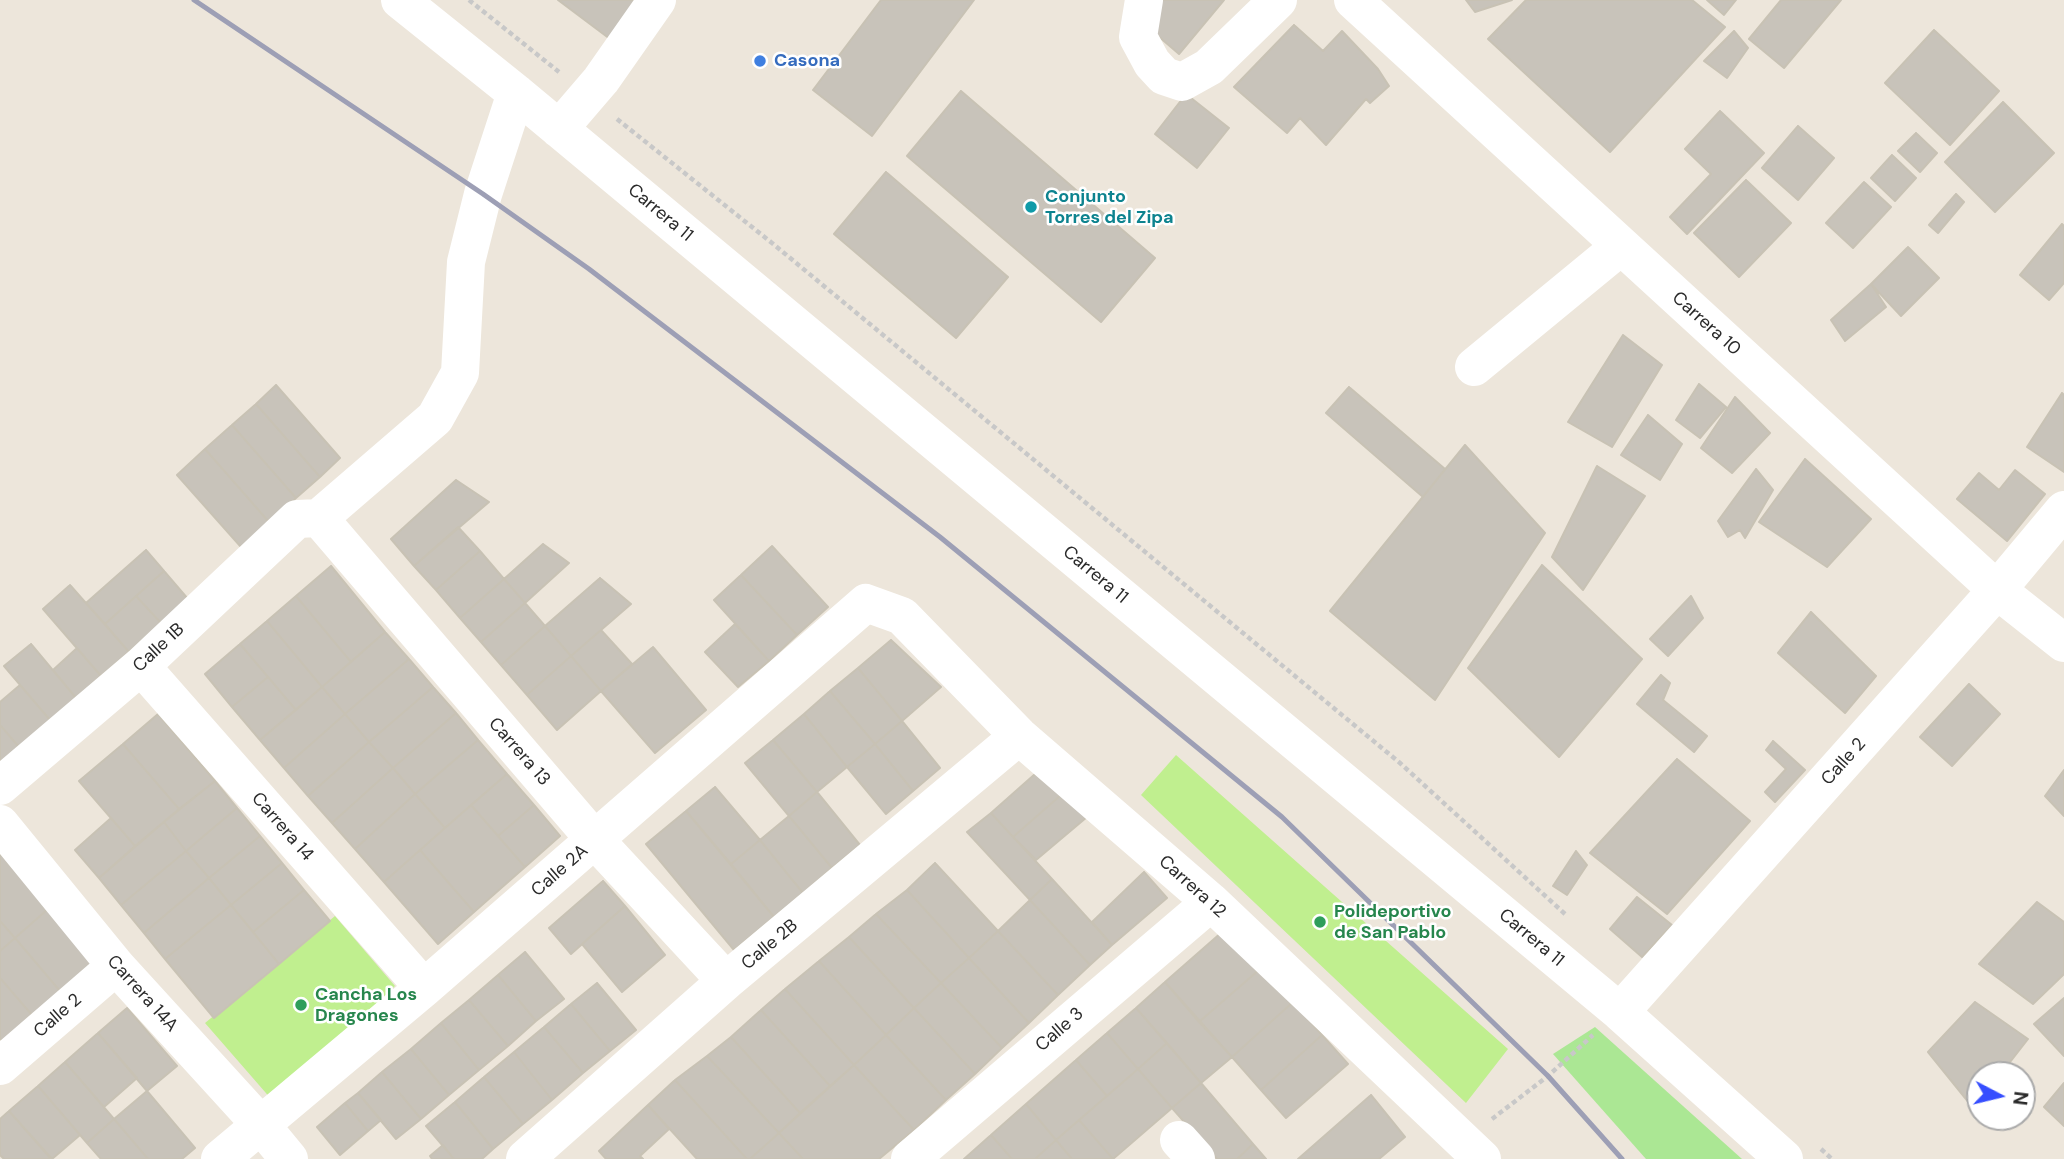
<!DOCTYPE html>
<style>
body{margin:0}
#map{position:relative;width:2064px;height:1159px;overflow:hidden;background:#ede6db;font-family:"DM Sans",sans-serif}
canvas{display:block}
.north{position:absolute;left:1966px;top:1061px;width:70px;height:70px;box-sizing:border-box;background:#fff;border:2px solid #aaa;border-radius:50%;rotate:97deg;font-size:19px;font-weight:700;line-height:28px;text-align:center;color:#2a2a2a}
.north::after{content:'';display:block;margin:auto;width:24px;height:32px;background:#364eff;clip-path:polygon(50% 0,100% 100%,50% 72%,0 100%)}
</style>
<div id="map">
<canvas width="2064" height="1159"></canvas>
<div class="north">N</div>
</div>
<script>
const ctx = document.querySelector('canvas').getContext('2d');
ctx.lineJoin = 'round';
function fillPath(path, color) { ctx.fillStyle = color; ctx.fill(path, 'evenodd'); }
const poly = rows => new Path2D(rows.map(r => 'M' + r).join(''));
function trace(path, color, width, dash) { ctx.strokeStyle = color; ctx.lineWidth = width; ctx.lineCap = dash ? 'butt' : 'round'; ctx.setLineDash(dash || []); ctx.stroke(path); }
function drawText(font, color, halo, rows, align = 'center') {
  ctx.font = font + ' "DM Sans",sans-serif'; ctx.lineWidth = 5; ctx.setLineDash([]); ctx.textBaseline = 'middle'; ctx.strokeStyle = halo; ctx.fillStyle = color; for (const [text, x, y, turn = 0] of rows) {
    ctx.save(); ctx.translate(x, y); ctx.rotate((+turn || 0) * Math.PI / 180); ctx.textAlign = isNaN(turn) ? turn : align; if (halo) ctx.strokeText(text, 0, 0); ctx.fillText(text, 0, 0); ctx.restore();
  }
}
const green = poly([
 [1595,1027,1742,1159,1646,1159,1553,1054]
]);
const pitch = poly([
 [1176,755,1508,1049,1466,1103,1141,795],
 [335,916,395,986,272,1100,205,1023]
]);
const building = poly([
 [558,0,644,0,614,42,558,0],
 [881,0,974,0,872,136,813,90,881,0],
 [1162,0,1224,0,1179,54,1143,23,1162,0],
 [1466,0,1512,0,1475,12,1466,0],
 [1526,0,1692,0,1725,27,1610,152,1488,39,1526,0],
 [1707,0,1736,0,1724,15,1707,0],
 [1781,0,1841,0,1784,68,1749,39,1781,0],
 [1294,25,1323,51,1342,31,1378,69,1389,86,1370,103,1366,99,1326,145,1300,118,1287,133,1234,87,1294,25],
 [1934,30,1999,91,1950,145,1885,83,1934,30],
 [1734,31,1748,48,1727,78,1704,61,1734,31],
 [961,91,1155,258,1101,322,907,156,961,91],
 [1186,94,1229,128,1197,168,1155,134,1186,94],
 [2003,102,2054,153,1995,212,1945,162,2003,102],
 [1720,111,1764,153,1687,234,1670,217,1711,174,1685,149,1720,111],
 [1798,126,1834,158,1798,200,1762,168,1798,126],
 [1916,133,1937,153,1920,172,1898,151,1916,133],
 [1892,155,1916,178,1895,201,1871,178,1892,155],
 [886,172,1008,277,956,338,834,234,886,172],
 [1746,180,1791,223,1739,277,1694,233,1746,180],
 [1864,182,1891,207,1853,248,1826,223,1864,182],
 [1956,194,1964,202,1938,233,1929,225,1956,194],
 [2062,224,2064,226,2064,283,2049,300,2020,275,2062,224],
 [1908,247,1939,278,1901,316,1871,284,1908,247],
 [1871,284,1886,307,1845,341,1831,320,1871,284],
 [1623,335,1662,365,1612,447,1568,422,1623,335],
 [1699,384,1726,407,1700,438,1676,420,1699,384],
 [276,385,340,458,320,477,256,404,276,385],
 [1349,387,1445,469,1423,497,1326,413,1349,387],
 [2062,393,2064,395,2064,472,2027,447,2062,393],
 [1735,397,1770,433,1732,473,1701,448,1735,397],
 [256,404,320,477,296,498,232,425,256,404],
 [1648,415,1682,444,1660,480,1621,455,1648,415],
 [232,425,296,498,269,522,205,449,232,425],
 [1465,445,1545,533,1435,700,1330,611,1465,445],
 [205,449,269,522,241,547,177,475,205,449],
 [1805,459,1871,519,1827,567,1759,522,1805,459],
 [1597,466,1645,496,1583,590,1552,557,1597,466],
 [1756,469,1773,490,1745,538,1740,530,1728,537,1718,521,1756,469],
 [2015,470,2045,494,2007,541,1957,499,1979,473,1999,490,2015,470],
 [456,480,489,502,414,566,391,539,456,480],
 [458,527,480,551,436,590,414,566,458,527],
 [543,544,569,563,525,603,504,579,543,544],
 [772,546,828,607,797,635,741,575,772,546],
 [146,550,164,571,105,624,86,603,146,550],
 [480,551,504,579,460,618,436,590,480,551],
 [1542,565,1642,659,1559,757,1468,668,1542,565],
 [331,566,385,632,351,662,296,596,331,566],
 [164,571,188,599,161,623,136,596,164,571],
 [741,575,797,635,769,661,714,600,741,575],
 [600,578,631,604,571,656,545,626,600,578],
 [504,579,525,603,481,642,460,618,504,579],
 [70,585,129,652,101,676,43,609,70,585],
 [136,596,161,623,129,652,105,624,136,596],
 [296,596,351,662,322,687,267,621,296,596],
 [1691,596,1703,618,1668,656,1650,639,1691,596],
 [525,603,545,626,501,665,481,642,525,603],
 [1811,612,1876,676,1845,713,1778,653,1811,612],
 [267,621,322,687,296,710,240,644,267,621],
 [735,624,769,661,738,687,705,652,735,624],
 [545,626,571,656,527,695,501,665,545,626],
 [601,630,632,664,601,691,571,656,601,630],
 [385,632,409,659,345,714,322,687,385,632],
 [891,640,941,687,902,721,858,668,891,640],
 [31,644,76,698,50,720,4,666,31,644],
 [240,644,268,677,232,707,205,674,240,644],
 [653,647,706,710,655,753,601,691,653,647],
 [77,648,101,676,76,698,53,670,77,648],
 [571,656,601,691,557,730,527,695,571,656],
 [409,659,433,687,369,742,345,714,409,659],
 [858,668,902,721,875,744,830,691,858,668],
 [1661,675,1670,683,1663,700,1707,736,1694,752,1637,704,1661,675],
 [268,677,296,710,260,740,232,707,268,677],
 [1969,684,2000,714,1952,766,1920,737,1969,684],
 [20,685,50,720,19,747,0,725,0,702,20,685],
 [322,687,345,714,284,768,260,740,322,687],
 [433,687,456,713,393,768,369,742,433,687],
 [830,691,875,744,847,767,804,714,830,691],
 [456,713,478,740,415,794,393,768,456,713],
 [158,714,215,781,179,809,123,744,158,714],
 [345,714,369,742,308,796,284,768,345,714],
 [804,714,847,767,817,792,773,740,804,714],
 [902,721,940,768,913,791,875,744,902,721],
 [0,725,19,747,0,764,0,725],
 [478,740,507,774,445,828,415,794,478,740],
 [773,740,817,792,789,816,745,763,773,740],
 [1773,741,1805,770,1775,802,1765,792,1786,769,1766,750,1773,741],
 [369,742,393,768,332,823,308,796,369,742],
 [123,744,179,809,135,846,79,781,123,744],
 [875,744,913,791,886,814,847,767,875,744],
 [1677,759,1750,821,1667,914,1590,853,1677,759],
 [393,768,415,794,355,849,332,823,393,768],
 [2064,770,2064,816,2045,796,2064,770],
 [507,774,534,805,498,836,471,805,507,774],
 [1035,774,1061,795,1013,837,991,813,1035,774],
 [215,781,237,808,186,851,164,822,215,781],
 [715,787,760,840,731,864,686,811,715,787],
 [817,792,860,845,832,868,789,816,817,792],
 [415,794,445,828,384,882,355,849,415,794],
 [1061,795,1087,817,1036,860,1013,837,1061,795],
 [471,805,525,867,474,912,420,850,471,805],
 [534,805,560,836,525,867,498,836,534,805],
 [237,808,260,836,209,878,186,851,237,808],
 [686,811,774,917,734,950,646,844,686,811],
 [991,813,1052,879,1030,900,967,832,991,813],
 [789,816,832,868,803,893,760,840,789,816],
 [111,818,135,846,99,878,75,850,111,818],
 [164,822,186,851,121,905,99,878,164,822],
 [260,836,282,863,231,905,209,878,260,836],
 [760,840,803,893,774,917,731,864,760,840],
 [420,850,474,912,438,944,384,882,420,850],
 [186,851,209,878,144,933,121,905,186,851],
 [1576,851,1587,865,1567,895,1553,886,1576,851],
 [0,853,48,909,15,938,0,921,0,853],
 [282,863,304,890,253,932,231,905,282,863],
 [935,863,998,931,969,958,907,890,935,863],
 [1144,872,1167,898,1112,945,1092,922,1144,872],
 [209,878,231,905,165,959,144,933,209,878],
 [1052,879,1112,945,1090,965,1030,900,1052,879],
 [603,881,625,906,571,954,549,928,603,881],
 [304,890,330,921,279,964,253,932,304,890],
 [907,890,969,958,941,983,876,914,907,890],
 [1637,897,1672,925,1642,957,1610,929,1637,897],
 [1030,900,1090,965,1058,995,998,931,1030,900],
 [2037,902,2064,922,2064,974,2033,1004,1979,964,2037,902],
 [231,905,279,964,214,1018,165,959,231,905],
 [625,906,665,955,622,992,582,944,625,906],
 [48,909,93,962,60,991,15,938,48,909],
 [876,914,941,983,914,1008,849,937,876,914],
 [0,921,15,938,0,951,0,921],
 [998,931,1058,995,1029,1023,969,958,998,931],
 [1222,932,1260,969,1199,1022,1165,982,1222,932],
 [849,937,914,1008,886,1035,819,961,849,937],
 [15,938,60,991,32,1015,0,978,0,951,15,938],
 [525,952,564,999,536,1021,498,975,525,952],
 [969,958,1029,1023,1002,1048,941,983,969,958],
 [819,961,886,1035,854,1065,785,989,819,961],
 [1260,969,1293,1002,1232,1057,1199,1022,1260,969],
 [498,975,536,1021,508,1046,469,1000,498,975],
 [0,978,32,1015,2,1041,0,1038,0,978],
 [1165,982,1232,1057,1201,1083,1136,1008,1165,982],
 [597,983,636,1030,610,1051,571,1004,597,983],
 [941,983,1002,1048,975,1074,914,1008,941,983],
 [785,989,854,1065,830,1086,761,1010,785,989],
 [2064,998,2064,1056,2034,1024,2064,998],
 [469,1000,508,1046,479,1070,441,1023,469,1000],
 [1293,1002,1322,1035,1261,1090,1232,1057,1293,1002],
 [1975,1002,2028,1039,2000,1075,1980,1075,1980,1101,1974,1109,1928,1052,1975,1002],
 [571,1004,610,1051,583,1073,544,1027,571,1004],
 [127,1008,177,1066,147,1091,98,1033,127,1008],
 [914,1008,975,1074,946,1100,886,1035,914,1008],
 [1136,1008,1167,1043,1138,1069,1107,1033,1136,1008],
 [761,1010,830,1086,800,1113,731,1037,761,1010],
 [441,1023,479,1070,449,1095,411,1049,441,1023],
 [544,1027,583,1073,552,1100,514,1052,544,1027],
 [98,1033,137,1078,104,1107,65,1062,98,1033],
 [1107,1033,1138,1069,1107,1096,1076,1060,1107,1033],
 [886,1035,946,1100,914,1130,854,1065,886,1035],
 [1322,1035,1348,1064,1286,1118,1261,1090,1322,1035],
 [731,1037,800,1113,779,1133,707,1056,731,1037],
 [1167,1043,1201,1083,1172,1108,1138,1069,1167,1043],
 [411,1049,449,1095,421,1119,382,1072,411,1049],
 [514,1052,552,1100,523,1124,484,1077,514,1052],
 [707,1056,779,1133,750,1159,747,1159,675,1080,707,1056],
 [1076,1060,1107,1096,1056,1140,1026,1104,1076,1060],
 [65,1062,114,1119,87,1143,38,1086,65,1062],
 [854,1065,914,1130,879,1159,803,1159,779,1133,854,1065],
 [1138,1069,1172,1108,1113,1159,1079,1120,1138,1069],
 [382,1072,421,1119,396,1139,358,1093,382,1072],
 [484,1077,523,1124,493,1149,455,1102,484,1077],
 [675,1080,747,1159,697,1159,648,1105,675,1080],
 [1201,1083,1253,1144,1237,1159,1217,1159,1172,1108,1201,1083],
 [2064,1083,2064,1126,2044,1107,2064,1083],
 [38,1086,80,1135,52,1159,9,1111,38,1086],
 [147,1091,195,1148,182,1159,148,1159,114,1119,147,1091],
 [358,1093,381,1120,368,1131,345,1103,358,1093],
 [1371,1095,1405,1137,1379,1159,1298,1159,1371,1095],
 [455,1102,493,1149,482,1159,454,1159,426,1126,455,1102],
 [345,1103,368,1131,340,1155,317,1127,345,1103],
 [1026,1104,1056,1140,1035,1159,1012,1159,991,1135,1026,1104],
 [648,1105,669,1129,640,1156,643,1159,606,1159,599,1151,648,1105],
 [9,1111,51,1159,4,1159,0,1155,0,1119,9,1111],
 [114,1119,148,1159,101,1159,87,1143,114,1119],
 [1079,1120,1113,1159,1072,1159,1056,1140,1079,1120],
 [779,1133,803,1159,750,1159,779,1133],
 [991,1135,1012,1159,964,1159,991,1135],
 [1056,1140,1072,1159,1035,1159,1056,1140],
 [1253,1144,1266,1159,1237,1159,1253,1144],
 [443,1145,454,1159,432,1159,430,1156,443,1145]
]);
const path = poly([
 [469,0,559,72],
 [617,119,772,243,1400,763,1565,914],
 [1492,1119,1548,1076,1593,1035],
 [1821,1149,1832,1159]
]);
const minor = poly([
 [400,0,516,93,1620,1012,1784,1159],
 [1144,0,1138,37,1152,63,1164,76,1182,82,1209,67,1278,0],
 [1353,0,1997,590,2064,643],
 [559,129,601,80,657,0],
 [1474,367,1621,246],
 [319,518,595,840,726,981],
 [319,518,435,418,460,373,466,262,483,194,516,93],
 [141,666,424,988],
 [0,786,141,666,297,519,319,518],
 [0,824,116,966,261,1125,289,1159],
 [1620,1012,1997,590,2064,510],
 [0,1066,116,966],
 [1179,1140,1196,1159],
 [220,1159,424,988,866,603,902,616,1019,736,1211,902,1482,1159],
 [525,1159,726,981,1019,736],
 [910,1159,1211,902]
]);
const rail = poly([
 [194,0,483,194,589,269,940,537,1282,817,1548,1076,1622,1159]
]);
const markers = [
 [760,61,7,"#3f7fe0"],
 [1031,207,7,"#0f9aa8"],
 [1320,922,7,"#2e9e5b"],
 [301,1005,7,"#2e9e5b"]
];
const shopNames = [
 ["Casona",774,61]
];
const cultureNames = [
 ["Conjunto",1045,197],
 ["Torres del Zipa",1045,218]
];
const streetNames = [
 ["Carrera 11",660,213,40],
 ["Carrera 10",1706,324,42],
 ["Carrera 11",1095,575,40],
 ["Calle 1B",159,648,-43],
 ["Carrera 13",519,752,49],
 ["Calle 2",1844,762,-48],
 ["Carrera 14",282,827,49],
 ["Calle 2A",560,871,-41],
 ["Carrera 12",1192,887,42],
 ["Carrera 11",1531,938,40],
 ["Calle 2B",770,945,-40],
 ["Carrera 14A",142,994,48],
 ["Calle 2",58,1016,-41],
 ["Calle 3",1060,1030,-41]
];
const leisureNames = [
 ["Polideportivo",1334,912],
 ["de San Pablo",1334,933],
 ["Cancha Los",315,995],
 ["Dragones",315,1016]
];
fillPath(green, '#abe794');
fillPath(pitch, '#c0ef8f');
fillPath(building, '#c8c3ba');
trace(building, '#c8c2b4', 2);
trace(path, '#c8c8c8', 4.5, [5, 3.5]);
trace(minor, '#fff', 38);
trace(rail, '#9d9fb5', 5);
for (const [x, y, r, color] of markers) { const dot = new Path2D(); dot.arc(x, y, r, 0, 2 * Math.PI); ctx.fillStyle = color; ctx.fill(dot); trace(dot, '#fff', 2.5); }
drawText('bold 18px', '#366cbe', '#fff', shopNames, 'left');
drawText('bold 18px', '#0d838f', '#fff', cultureNames, 'left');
drawText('18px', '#2a2a2a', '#fff', streetNames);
drawText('bold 18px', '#27864d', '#fff', leisureNames, 'left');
</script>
